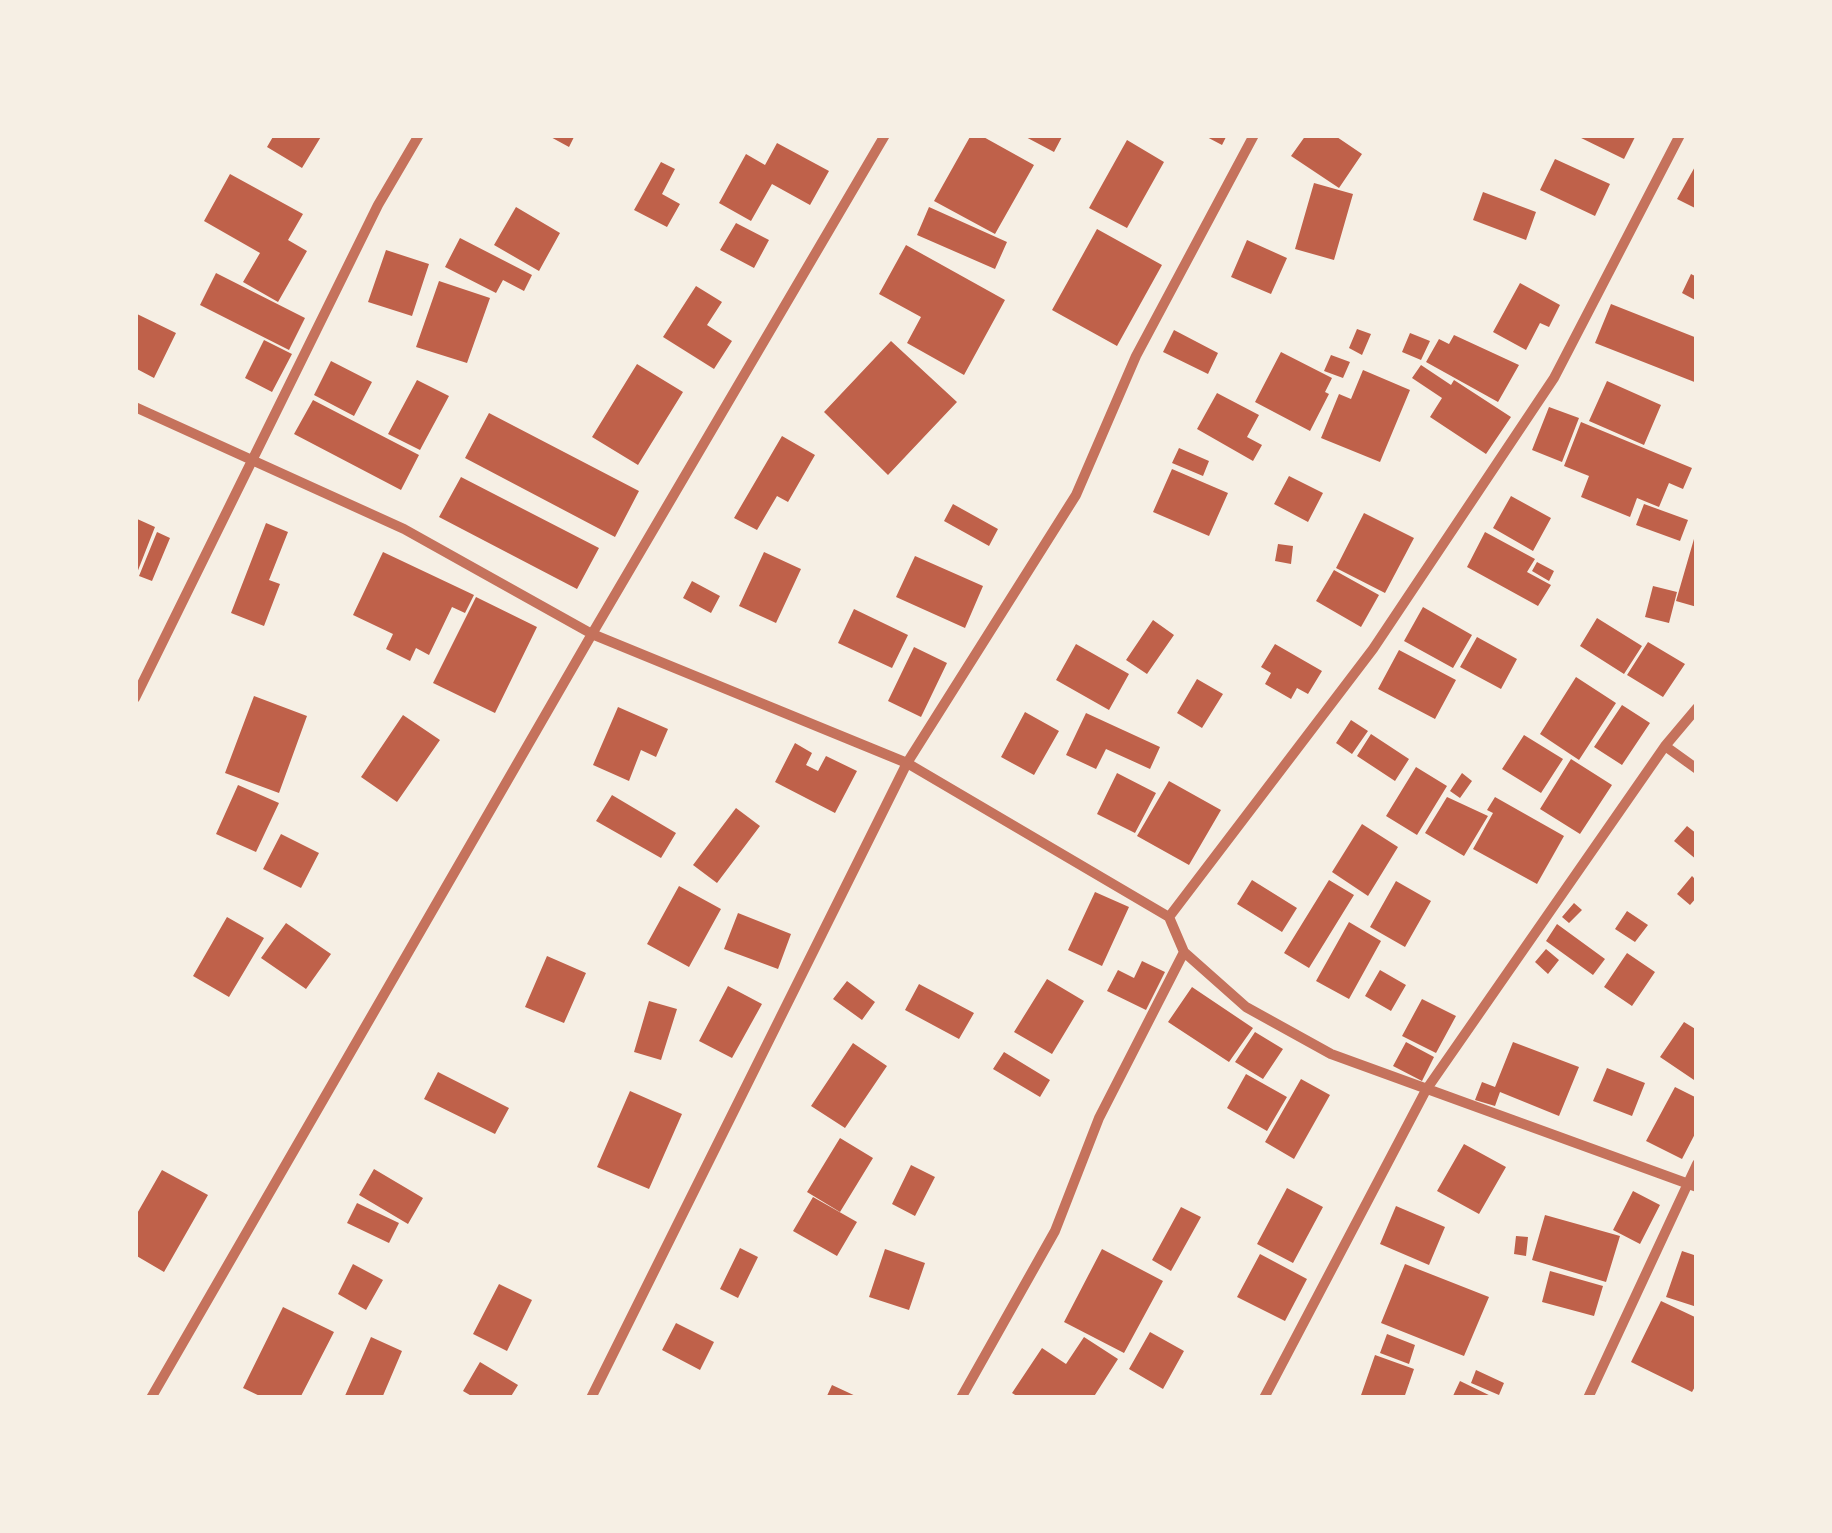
<!DOCTYPE html>
<style>
body{margin:0}
#map{position:relative;width:1832px;height:1533px;overflow:hidden;background:#f6efe4;font-family:Manrope,sans-serif}
canvas{display:block}
.frame{position:absolute;inset:0;border:138px solid #f6efe4;pointer-events:none}
</style>
<div id="map">
<canvas width="1832" height="1533"></canvas>
<div class="frame"></div>
</div>
<script>
const ctx = document.querySelector('canvas').getContext('2d');
ctx.lineJoin = 'round';
function fillPath(path, color) { ctx.fillStyle = color; ctx.fill(path, 'evenodd'); }
const poly = rows => new Path2D(rows.map(r => 'M' + r).join(''));
function trace(path, color, width, dash) { ctx.strokeStyle = color; ctx.lineWidth = width; ctx.lineCap = dash ? 'butt' : 'round'; ctx.setLineDash(dash || []); ctx.stroke(path); }
const building = poly([
 [274,135,322,135,302,168,267,147],
 [547,135,575,135,569,147],
 [971,135,980,135,1034,165,995,234,934,201],
 [1022,135,1063,135,1054,152],
 [1203,135,1227,135,1222,145],
 [1306,135,1334,135,1362,154,1339,188,1291,156],
 [1575,135,1636,135,1624,159],
 [1127,140,1164,162,1127,228,1089,208],
 [777,143,829,171,810,205,772,184,751,221,719,203,746,154,765,165],
 [1555,159,1610,184,1595,216,1540,190],
 [661,162,675,169,662,194,680,204,667,227,634,210],
 [1697,163,1697,209,1677,199],
 [230,174,303,214,288,240,307,251,278,302,243,282,260,253,204,221],
 [1314,183,1353,194,1334,260,1295,249],
 [1483,192,1536,212,1526,240,1473,220],
 [516,207,560,233,539,271,494,245],
 [929,207,1007,242,995,269,917,235],
 [736,223,769,240,754,268,720,250],
 [1097,229,1162,265,1117,346,1052,310],
 [460,238,532,275,524,291,503,280,496,293,445,267],
 [1247,240,1287,258,1271,294,1231,277],
 [906,245,1005,300,964,375,907,343,921,317,879,294],
 [386,250,429,264,412,316,368,302],
 [216,273,305,318,289,350,200,305],
 [1691,274,1697,277,1697,301,1682,293],
 [439,281,490,298,467,363,416,347],
 [1520,283,1560,305,1549,327,1540,323,1526,350,1493,332],
 [696,286,722,302,707,325,732,341,714,369,663,337],
 [1611,304,1697,338,1697,383,1595,343],
 [135,313,176,333,154,378,135,368],
 [1357,329,1371,334,1362,355,1349,348],
 [1174,330,1218,353,1208,374,1163,352],
 [1410,333,1430,341,1421,360,1402,352],
 [1454,335,1519,365,1498,402,1426,362,1439,339,1449,344],
 [264,340,292,354,272,392,245,378],
 [891,341,957,402,888,475,824,412],
 [1281,352,1332,378,1325,392,1329,394,1310,431,1255,402],
 [1331,355,1350,362,1343,378,1324,371],
 [331,361,372,382,354,416,314,395],
 [637,364,683,392,638,465,592,437],
 [1421,365,1451,385,1454,380,1511,417,1486,454,1430,417,1442,398,1412,378],
 [1363,370,1410,390,1380,462,1321,438,1339,394,1351,399],
 [417,380,449,396,420,450,388,434],
 [1607,381,1661,405,1644,445,1589,421],
 [1217,393,1259,415,1247,437,1262,445,1253,461,1197,429],
 [313,400,419,455,401,490,294,434],
 [1549,407,1579,418,1562,462,1532,450],
 [489,413,639,491,615,537,465,458],
 [1581,422,1692,468,1683,489,1669,483,1659,507,1637,498,1630,517,1581,497,1589,476,1564,466],
 [782,436,815,455,788,502,777,496,757,530,734,518],
 [1179,448,1209,461,1203,476,1172,463],
 [1172,469,1228,493,1209,536,1153,512],
 [1289,476,1323,493,1308,522,1274,504],
 [461,477,599,548,577,589,439,517],
 [1511,496,1551,518,1533,551,1493,528],
 [953,504,998,529,989,546,944,521],
 [1644,504,1688,520,1680,541,1636,525],
 [1364,513,1414,538,1385,593,1336,568],
 [135,518,155,527,135,578],
 [266,523,288,532,269,580,280,584,264,626,231,613],
 [157,532,170,538,152,581,139,576],
 [1485,532,1535,559,1527,572,1551,585,1538,606,1467,567],
 [1696,532,1697,533,1697,607,1676,601],
 [1278,544,1293,546,1291,564,1275,561],
 [383,552,474,595,465,613,452,607,429,655,416,648,410,661,386,649,393,634,353,615],
 [764,552,801,569,776,623,739,606],
 [915,556,983,586,965,628,896,597],
 [1537,562,1554,571,1549,581,1532,571],
 [1334,570,1379,595,1361,627,1316,601],
 [692,581,720,596,711,613,683,598],
 [1653,586,1677,592,1669,623,1645,617],
 [476,597,537,627,495,713,433,683],
 [1423,607,1472,635,1453,668,1404,641],
 [854,609,908,635,892,668,838,643],
 [1597,618,1642,646,1624,674,1580,646],
 [1153,620,1174,635,1147,674,1126,660],
 [1477,637,1517,659,1501,689,1460,667],
 [1648,642,1685,664,1663,697,1627,675],
 [1076,644,1129,674,1109,710,1056,680],
 [1275,644,1322,671,1308,694,1297,688,1291,699,1265,684,1271,673,1261,667],
 [914,647,947,663,921,717,888,701],
 [1399,650,1456,680,1435,719,1378,689],
 [1576,677,1616,703,1579,760,1540,734],
 [1197,679,1223,694,1202,728,1177,713],
 [254,696,307,716,279,793,225,773],
 [1622,705,1650,723,1622,765,1594,747],
 [618,707,668,729,656,757,641,750,629,781,593,765],
 [1025,712,1059,731,1034,775,1001,757],
 [1086,713,1160,747,1150,769,1106,749,1096,769,1066,755],
 [403,715,440,740,397,802,361,777],
 [1351,720,1368,731,1352,754,1336,743],
 [1371,734,1409,759,1395,781,1357,756],
 [1524,735,1563,759,1541,793,1502,769],
 [795,743,812,753,806,765,818,771,826,756,857,771,835,813,775,782],
 [1571,759,1612,785,1580,834,1540,809],
 [1416,767,1447,786,1417,835,1386,816],
 [1117,773,1156,793,1135,833,1097,814],
 [1462,773,1472,781,1460,798,1450,791],
 [1169,781,1221,810,1189,865,1137,836],
 [238,785,279,803,256,852,216,834],
 [612,795,676,833,661,858,596,821],
 [1447,797,1488,816,1464,856,1425,833],
 [1495,797,1564,836,1537,884,1473,849,1493,813,1487,810],
 [736,808,760,826,717,883,693,865],
 [1362,824,1398,847,1368,896,1332,872],
 [1687,826,1697,834,1697,860,1674,841],
 [281,834,319,853,301,888,263,869],
 [1692,876,1697,881,1697,897,1690,905,1677,894],
 [1252,880,1297,908,1282,932,1237,904],
 [1329,880,1354,895,1309,968,1284,953],
 [1396,881,1431,901,1405,947,1370,927],
 [679,886,721,909,689,967,647,944],
 [1095,892,1129,907,1102,966,1068,950],
 [1574,903,1582,910,1569,923,1562,917],
 [1627,911,1648,925,1635,942,1615,929],
 [738,913,791,934,778,969,724,949],
 [227,917,264,938,229,997,193,976],
 [1349,922,1381,941,1349,999,1316,981],
 [286,923,331,954,306,989,261,958],
 [1557,924,1605,959,1593,975,1546,941],
 [1546,949,1559,960,1548,974,1535,962],
 [1627,953,1655,972,1632,1006,1604,987],
 [547,956,586,973,564,1023,525,1007],
 [1142,961,1165,972,1146,1010,1107,991,1118,970,1134,978],
 [1380,970,1406,985,1391,1011,1365,996],
 [1047,979,1084,1001,1052,1054,1014,1032],
 [847,981,875,1002,862,1020,833,999],
 [919,984,974,1013,959,1039,905,1010],
 [728,986,762,1004,732,1058,699,1041],
 [1192,987,1253,1028,1229,1062,1168,1022],
 [1422,999,1456,1016,1436,1053,1402,1036],
 [649,1001,677,1009,661,1060,634,1052],
 [1684,1022,1697,1030,1697,1082,1660,1057],
 [1255,1032,1283,1049,1263,1079,1235,1062],
 [1406,1042,1434,1057,1422,1081,1393,1066],
 [1513,1042,1579,1067,1559,1116,1500,1092,1495,1106,1475,1100,1482,1082,1495,1087],
 [853,1043,887,1066,845,1128,811,1106],
 [1004,1052,1050,1080,1040,1097,993,1069],
 [1607,1068,1645,1083,1632,1116,1593,1101],
 [438,1072,509,1108,495,1134,424,1099],
 [1246,1074,1287,1097,1267,1131,1227,1108],
 [1301,1079,1330,1095,1294,1159,1265,1142],
 [1675,1087,1697,1098,1697,1130,1682,1159,1646,1141],
 [630,1091,682,1114,649,1189,597,1167],
 [840,1138,873,1158,840,1212,807,1192],
 [1464,1144,1506,1167,1479,1214,1437,1191],
 [911,1165,935,1177,915,1216,892,1204],
 [374,1169,423,1198,408,1224,359,1195],
 [162,1170,208,1195,164,1272,135,1255,135,1217],
 [1287,1188,1323,1207,1293,1263,1257,1244],
 [1633,1191,1660,1205,1640,1244,1613,1230],
 [813,1197,857,1222,837,1256,793,1231],
 [357,1203,399,1223,389,1243,347,1223],
 [1396,1206,1445,1227,1429,1265,1380,1244],
 [1181,1207,1201,1217,1171,1271,1152,1260],
 [1545,1215,1620,1236,1606,1282,1532,1260],
 [1516,1236,1528,1237,1526,1256,1514,1254],
 [740,1248,758,1257,738,1298,720,1289],
 [885,1249,925,1263,909,1310,869,1297],
 [1102,1249,1163,1281,1124,1353,1064,1322],
 [1682,1251,1697,1256,1697,1307,1666,1297],
 [1260,1254,1307,1279,1285,1321,1237,1297],
 [353,1264,383,1280,366,1310,338,1294],
 [1405,1264,1489,1297,1464,1356,1381,1323],
 [1550,1271,1603,1286,1594,1316,1542,1302],
 [499,1284,532,1300,507,1351,473,1334],
 [1661,1301,1697,1318,1697,1383,1692,1392,1631,1362],
 [283,1307,334,1332,300,1398,264,1398,243,1388],
 [676,1323,714,1342,700,1370,662,1350],
 [1150,1332,1184,1351,1163,1389,1129,1369],
 [1387,1334,1415,1345,1409,1364,1380,1353],
 [371,1337,402,1351,382,1398,344,1398],
 [1084,1337,1118,1359,1093,1398,1020,1398,1012,1393,1042,1348,1066,1364],
 [1375,1355,1414,1369,1404,1398,1360,1398],
 [480,1362,518,1385,510,1398,475,1398,463,1391],
 [1476,1370,1504,1383,1499,1395,1471,1383],
 [1460,1381,1495,1398,1452,1398],
 [832,1385,860,1398,826,1398]
]);
const minor = poly([
 [135,407,404,529,592,634,907,763,1169,917,1184,952,1246,1007,1331,1054,1697,1187],
 [135,698,378,205,419,135],
 [1665,746,1697,769],
 [1169,917,1373,649,1554,378,1680,135],
 [151,1398,592,634,885,135],
 [591,1398,907,763,1076,495,1136,356,1254,135],
 [961,1398,1055,1231,1099,1118,1184,952],
 [1264,1398,1426,1090,1665,746,1697,708],
 [1588,1398,1697,1164]
]);
fillPath(building, '#bf614a');
trace(minor, '#c5725c', 10);
</script>
